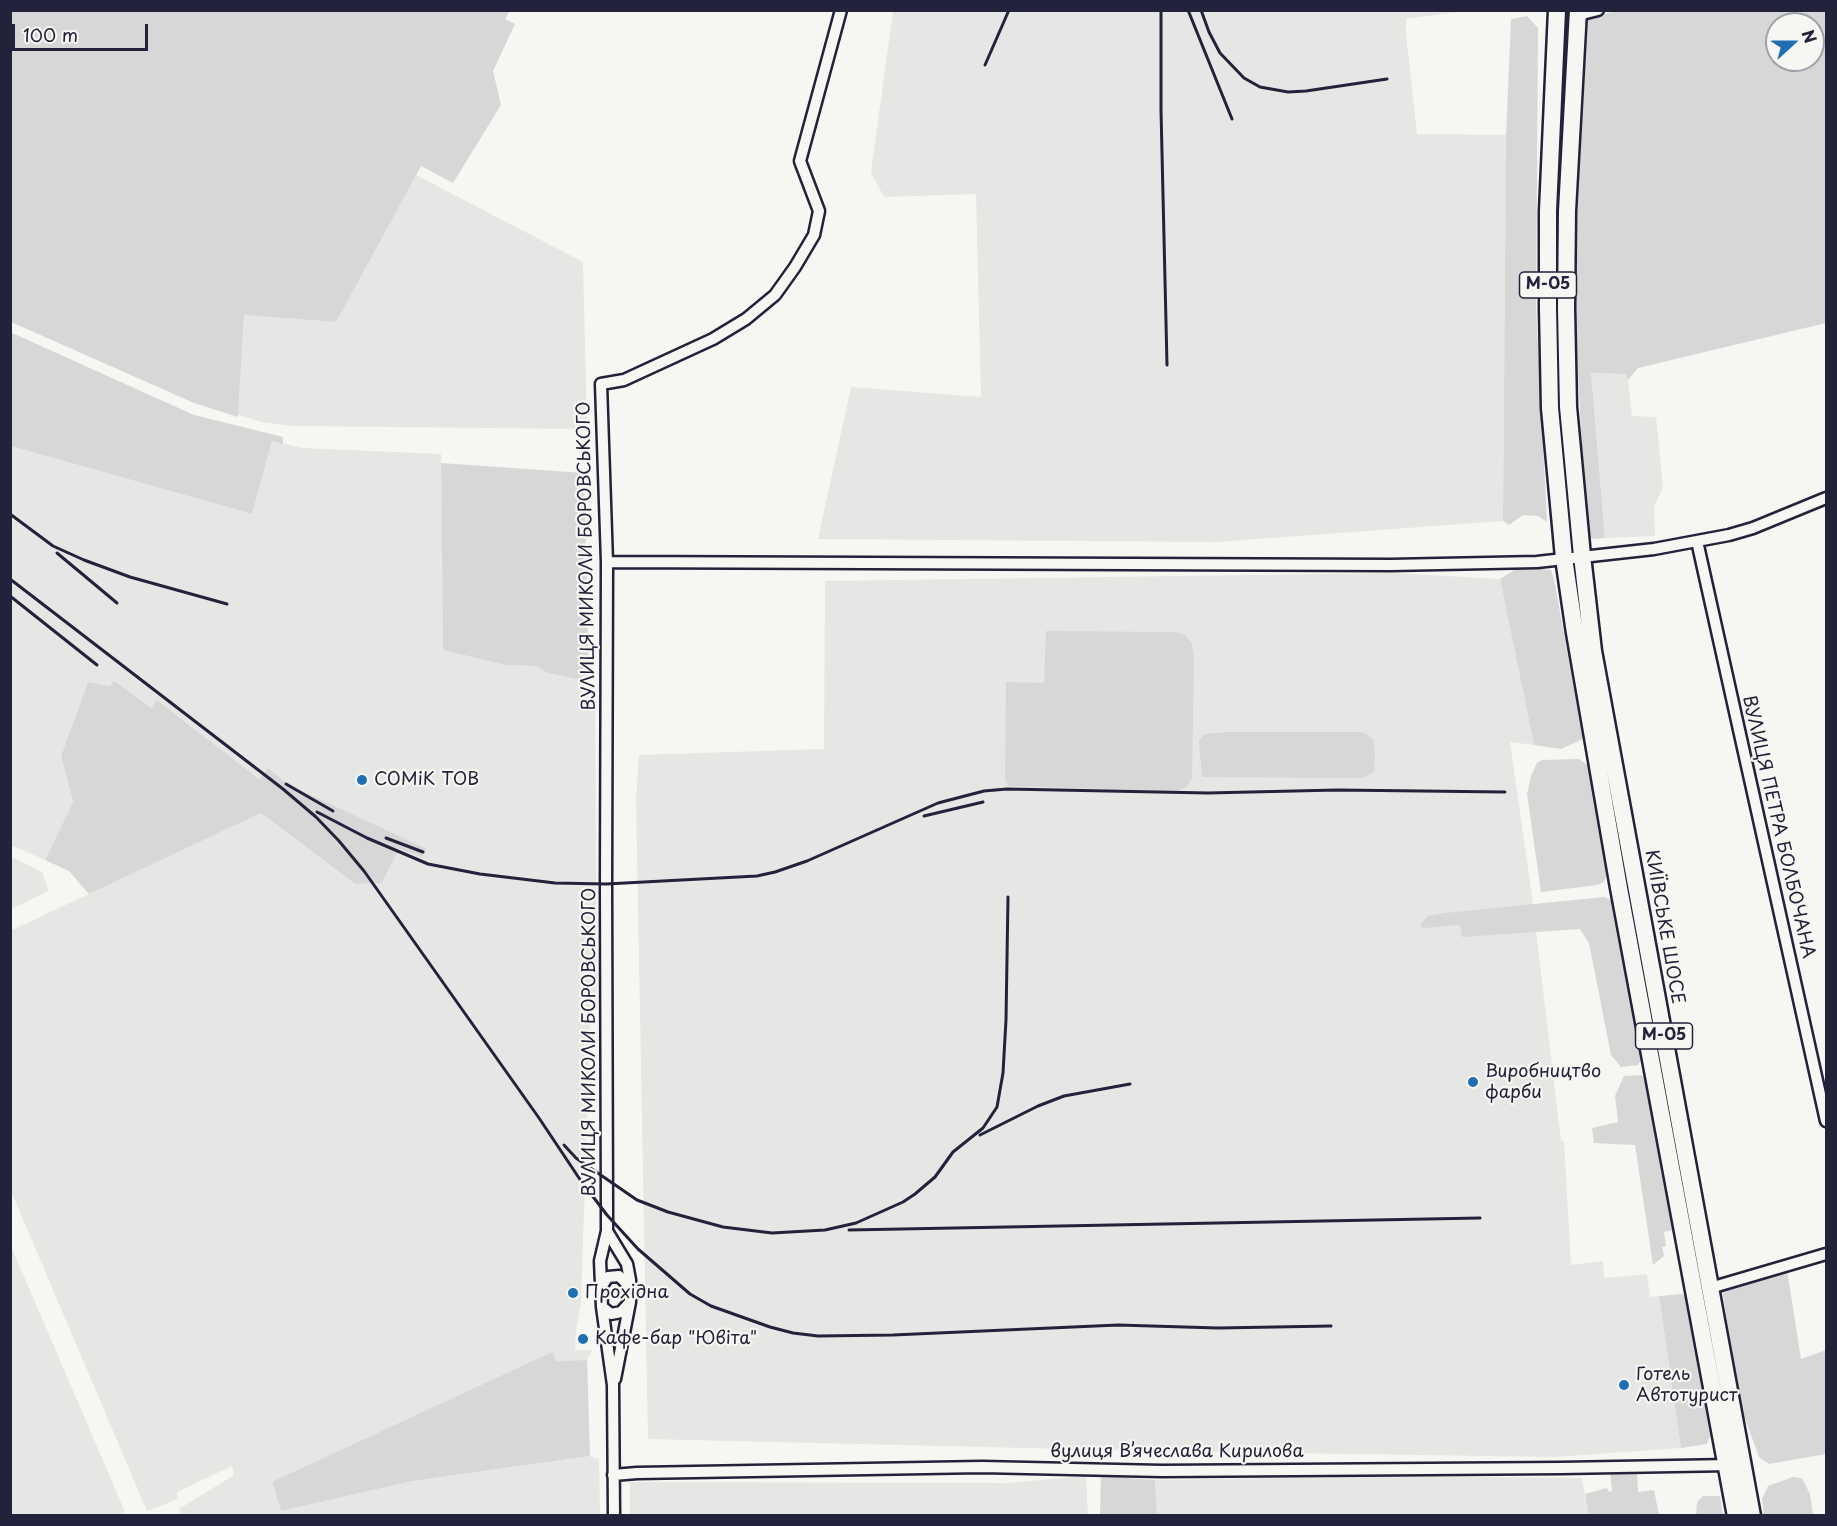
<!DOCTYPE html>
<meta charset="utf-8">
<style>
body{margin:0}
#map{position:relative;width:1837px;height:1526px;overflow:hidden;background:#f6f6f2;font-family:"Playpen Sans",sans-serif}
canvas{display:block}
.frame{position:absolute;inset:0;border:12px solid #22223b;pointer-events:none}
.north{position:absolute;left:1765px;top:12px;width:60px;height:60px;box-sizing:border-box;background:#f6f6f2;border:2px solid #a1a1a9;border-radius:50%;rotate:69deg;font-size:16px;font-weight:700;line-height:24px;text-align:center;color:#22223b}
.north::after{content:'';display:block;margin:auto;width:21px;height:27px;background:#1f6fb2;clip-path:polygon(50% 0,100% 100%,50% 72%,0 100%)}
.scale{position:absolute;left:12px;top:24px;width:136px;height:27px;box-sizing:border-box;border:3px solid #22223b;border-top:0;padding-left:8px;font-size:18px;line-height:21px;white-space:nowrap;color:#22223b;-webkit-text-stroke:4px #f6f6f2;paint-order:stroke}
</style>
<div id="map">
<canvas width="1837" height="1526"></canvas>
<div class="frame"></div>
<div class="north">N</div>
<div class="scale">100 m</div>
</div>
<script>
const ctx = document.querySelector('canvas').getContext('2d');
ctx.lineJoin = 'round';
function fillPath(path, color) { ctx.fillStyle = color; ctx.fill(path, 'evenodd'); }
const poly = rows => new Path2D(rows.map(r => 'M' + r).join(''));
function trace(path, color, width, dash) { ctx.strokeStyle = color; ctx.lineWidth = width; ctx.lineCap = dash ? 'butt' : 'round'; ctx.setLineDash(dash || []); ctx.stroke(path); }
function drawText(font, color, halo, rows, align = 'center') {
  ctx.font = font + ' "Playpen Sans",sans-serif'; ctx.lineWidth = 4.5; ctx.setLineDash([]); ctx.textBaseline = 'middle'; ctx.strokeStyle = halo; ctx.fillStyle = color; for (const [text, x, y, turn = 0] of rows) {
    ctx.save(); ctx.translate(x, y); ctx.rotate((+turn || 0) * Math.PI / 180); ctx.textAlign = isNaN(turn) ? turn : align; if (halo) ctx.strokeText(text, 0, 0); ctx.fillText(text, 0, 0); ctx.restore();
  }
}
const built = poly([
 [893,11,1465,11,1406,19,1406,34,1417,134,1506,135,1503,521,1216,542,818,539,851,387,981,397,976,194,884,197,871,172],
 [416,175,583,262,587,429,293,426,262,422,238,415,244,315,336,322,389,219],
 [1591,373,1625,374,1628,380,1632,416,1656,417,1663,487,1654,507,1655,536,1605,538],
 [272,441,303,448,441,454,443,650,505,665,535,666,548,673,595,684,597,1004,591,1002,581,1303,576,1329,575,1350,592,1350,587,1360,556,1361,552,1352,272,1483,281,1511,413,1481,590,1456,599,1459,600,1515,182,1515,179,1509,234,1475,232,1466,177,1492,178,1499,147,1511,11,1191,10,931,261,813,355,884,382,883,399,848,422,857,289,785,268,768,259,779,157,700,152,708,111,686,88,682,61,756,73,802,45,860,11,845,11,446,252,514],
 [1393,573,1500,579,1534,745,1510,742,1532,897,1561,1141,1564,1142,1571,1265,1603,1261,1604,1278,1647,1274,1650,1297,1659,1296,1681,1448,1554,1457,1152,1451,648,1439,636,799,639,755,824,749,825,581],
 [11,857,42,872,49,891,11,909],
 [10,1244,125,1512,117,1515,11,1515],
 [1086,1476,1088,1515,630,1515,630,1482,1007,1483],
 [1389,1476,1582,1478,1588,1515,1157,1515,1155,1480]
]);
const green = poly([
 [11,10,510,10,505,19,515,24,493,71,501,105,453,183,421,166,336,322,244,315,238,417,194,403,11,322],
 [1617,11,1826,11,1826,323,1638,368,1628,380,1625,374,1591,373,1605,538,1587,539,1574,301,1583,25,1588,19,1598,15],
 [1777,24,1813,24,1813,60,1777,60],
 [1527,16,1538,28,1536,307,1547,522,1538,516,1523,515,1509,525,1503,521,1506,135,1511,19],
 [10,332,194,415,283,437,283,444,272,441,252,514,11,446],
 [441,463,584,473,589,682,548,673,535,666,505,665,443,650],
 [1521,566,1551,570,1554,579,1583,739,1561,749,1534,745,1500,579],
 [1046,631,1173,632,1184,634,1192,644,1194,656,1192,779,1186,787,1175,791,1009,786,1005,781,1006,682,1044,683],
 [114,681,151,708,157,700,259,779,268,768,289,785,427,849,422,857,399,849,382,883,355,884,261,813,89,894,69,871,45,860,73,802,61,756,88,682,110,686],
 [1227,732,1359,732,1367,734,1373,740,1375,753,1374,772,1363,778,1202,777,1199,741,1204,734],
 [1579,759,1589,766,1607,875,1604,882,1597,885,1541,892,1527,794,1531,776,1537,763,1542,760],
 [1604,897,1611,900,1614,907,1642,1058,1638,1065,1621,1067,1611,1055,1589,943,1580,929,1462,937,1460,925,1424,928,1420,925,1428,916,1445,913],
 [1641,1075,1647,1078,1673,1230,1664,1232,1666,1246,1662,1247,1664,1256,1653,1265,1635,1145,1594,1143,1592,1128,1618,1122,1615,1096,1624,1076],
 [1787,1270,1801,1359,1826,1350,1826,1454,1769,1464,1759,1457,1742,1410,1722,1290],
 [1683,1294,1687,1299,1710,1436,1707,1444,1681,1448,1659,1296],
 [552,1352,556,1361,587,1360,590,1456,413,1481,281,1511,272,1482],
 [1610,1472,1637,1473,1638,1492,1654,1490,1659,1515,1588,1515,1585,1494,1607,1488,1609,1492,1612,1491],
 [1101,1476,1155,1480,1157,1515,1100,1515],
 [1793,1477,1801,1478,1804,1482,1810,1494,1813,1515,1764,1515,1762,1499,1768,1486],
 [1703,1496,1720,1496,1723,1515,1696,1515,1697,1502]
]);
const street = poly([
 [1578,15,1598,10],
 [1697,541,1826,1121],
 [607,562,1391,565,1537,562,1654,549,1729,535,1753,528,1826,498],
 [607,1231,627,1264,630,1280,630,1302,615,1379],
 [601,1287,608,1277,619,1276,630,1287],
 [1710,1288,1826,1254],
 [602,1307,611,1314,621,1312,630,1302],
 [613,1475,637,1473,982,1467,1162,1471,1561,1468,1730,1465],
 [614,1516,613,1385,602,1307,600,1261,607,1231,607,1215,606,884,607,562,601,384,624,380,713,339,746,319,775,295,795,267,814,235,819,211,800,161,841,10]
]);
const primary = poly([
 [1557,10,1548,211,1548,308,1550,408,1564,558,1575,633,1619,888,1736,1516],
 [1578,10,1567,211,1566,308,1568,407,1582,556,1593,651,1752,1516]
]);
const rail = poly([
 [1161,10,1161,110,1167,365],
 [1188,10,1232,119],
 [1201,10,1209,32,1220,53,1244,78,1260,87,1288,92,1306,91,1387,79],
 [985,65,1009,10],
 [10,514,53,546,84,560,130,577,227,604],
 [57,553,117,603],
 [10,579,283,789,316,817,339,841,364,871,539,1118,581,1181,607,1215,638,1249,690,1294,711,1306,770,1327,793,1333,818,1336,893,1335,1118,1325,1218,1328,1331,1326],
 [10,596,97,665],
 [286,784,333,811],
 [317,812,367,838,428,864,480,874,555,883,606,884,757,876,775,872,807,861,938,803,984,791,1007,789,1208,793,1337,790,1505,792],
 [924,816,983,802],
 [386,838,423,852],
 [980,1135,1038,1106,1064,1096,1130,1084],
 [564,1145,576,1158,637,1200,668,1212,723,1227,772,1233,825,1230,856,1223,903,1202,915,1194,935,1177,953,1152,983,1128,997,1107,1003,1073,1006,1020,1008,897],
 [849,1230,1480,1218]
]);
const markers = [
 [362,780,6,"#1f6fb2"],
 [1473,1082,6,"#1f6fb2"],
 [573,1293,6,"#1f6fb2"],
 [583,1339,6,"#1f6fb2"],
 [1624,1385,6,"#1f6fb2"]
];
const shields = [
 [1548,285,57],
 [1664,1036,57]
];
const shieldNames = [
 ["М-05",1548,285],
 ["М-05",1664,1036]
];
const streetNames = [
 ["ВУЛИЦЯ МИКОЛИ БОРОВСЬКОГО",587,556,-91],
 ["ВУЛИЦЯ ПЕТРА БОЛБОЧАНА",1778,827,77],
 ["КИЇВСЬКЕ ШОСЕ",1664,927,80],
 ["ВУЛИЦЯ МИКОЛИ БОРОВСЬКОГО",590,1042,-90],
 ["вулиця Вʼячеслава Кирилова",1177,1452]
];
const poiNames = [
 ["СОМіК ТОВ",374,780],
 ["Виробництво",1485,1072],
 ["фарби",1485,1093],
 ["Прохідна",585,1293],
 ["Кафе-бар \"Ювіта\"",595,1339],
 ["Готель",1636,1375],
 ["Автотурист",1636,1396]
];
fillPath(built, '#e6e6e4');
fillPath(green, '#d7d7d7');
trace(street, '#22223b', 15);
trace(primary, '#22223b', 21);
trace(street, '#f6f6f2', 10);
trace(primary, '#f6f6f2', 16);
trace(rail, '#22223b', 3);
for (const [x, y, r, color] of markers) { const dot = new Path2D(); dot.arc(x, y, r, 0, 2 * Math.PI); ctx.fillStyle = color; ctx.fill(dot); trace(dot, '#f6f6f2', 2); }
for (const [x, y, w] of shields) { const box = new Path2D(); box.roundRect(x - w / 2, y - 13, w, 26, 4.5); ctx.fillStyle = '#f6f6f2'; ctx.fill(box); trace(box, '#22223b', 1.5); }
drawText('bold 16px', '#22223b', null, shieldNames);
drawText('18px', '#22223b', '#f6f6f2', streetNames);
drawText('18px', '#22223b', '#f6f6f2', poiNames, 'left');
</script>
